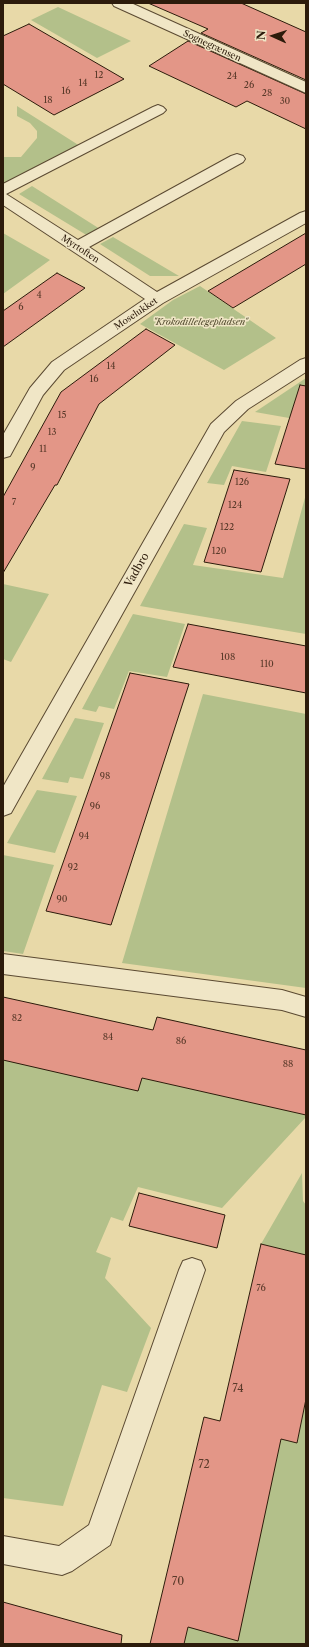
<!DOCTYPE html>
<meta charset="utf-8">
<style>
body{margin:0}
#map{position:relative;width:309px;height:1647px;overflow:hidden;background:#e8d9a8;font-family:"Libre Caslon Text",serif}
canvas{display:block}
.frame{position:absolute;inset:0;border:4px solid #2c1b0b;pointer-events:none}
.north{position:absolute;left:253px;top:16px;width:40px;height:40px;-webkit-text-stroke:3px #f0e6c6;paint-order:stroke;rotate:273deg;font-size:11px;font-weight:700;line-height:16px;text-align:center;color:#2c1b0b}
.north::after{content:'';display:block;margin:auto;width:14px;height:18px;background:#2c1b0b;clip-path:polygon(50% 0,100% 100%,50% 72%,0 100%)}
</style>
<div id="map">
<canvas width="309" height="1647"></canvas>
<div class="frame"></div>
<div class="north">N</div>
</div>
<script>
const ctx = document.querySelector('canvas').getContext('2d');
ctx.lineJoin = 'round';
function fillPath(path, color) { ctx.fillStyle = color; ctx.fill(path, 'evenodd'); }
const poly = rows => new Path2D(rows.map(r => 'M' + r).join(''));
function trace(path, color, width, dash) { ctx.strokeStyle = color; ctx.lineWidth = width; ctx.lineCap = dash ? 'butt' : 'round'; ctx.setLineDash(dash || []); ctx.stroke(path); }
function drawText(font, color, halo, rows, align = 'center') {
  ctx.font = font + ' "Libre Caslon Text",serif'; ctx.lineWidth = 3; ctx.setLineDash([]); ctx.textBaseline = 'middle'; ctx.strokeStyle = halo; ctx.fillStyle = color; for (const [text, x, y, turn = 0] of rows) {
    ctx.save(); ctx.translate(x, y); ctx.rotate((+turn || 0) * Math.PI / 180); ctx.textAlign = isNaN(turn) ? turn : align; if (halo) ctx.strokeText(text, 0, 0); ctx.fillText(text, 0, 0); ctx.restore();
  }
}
const green = poly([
 [58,7,131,41,97,58,31,20],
 [17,106,80,146,3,185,3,157,21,157,37,138,37,131,30,123,17,116],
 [32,186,100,229,88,236,19,194],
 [3,233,50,260,3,294],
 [113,237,179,276,150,276,100,244],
 [200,286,276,338,224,370,140,324,173,300],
 [306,378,306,421,255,412],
 [242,421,281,426,266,472,232,466,224,485,207,483],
 [306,494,306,634,140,606,184,524,207,528,193,565,283,578],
 [3,584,49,594,11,662,3,659],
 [133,614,185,624,167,677,129,671,114,709,99,706,96,712,82,709],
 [203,694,306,714,306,988,122,963],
 [75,718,104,723,83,779,70,777,68,783,42,779],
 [37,790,77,796,55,853,7,843],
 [3,855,54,865,23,954,3,951],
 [3,1060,142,1078,306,1115,306,1117,222,1208,138,1187,123,1221,111,1217,96,1252,111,1258,105,1278,151,1328,127,1392,102,1385,63,1506,3,1498],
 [302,1173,303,1201,306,1205,306,1255,261,1244],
 [306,1399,306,1644,184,1644,188,1627,281,1439,297,1443]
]);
const building = poly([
 [148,3,241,3,306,32,306,80,201,33,208,29,148,3],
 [29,24,124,79,54,115,3,84,3,36,29,24],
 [188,41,306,94,306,129,247,101,236,107,149,66,188,41],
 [306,233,306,264,233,308,208,291,306,233],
 [57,273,85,288,3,347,3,311,57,273],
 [146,329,175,345,99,404,57,485,55,485,3,573,3,497,61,392,146,329],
 [300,385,306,386,306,469,275,464,300,385],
 [234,470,290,479,261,572,204,562,234,470],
 [188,624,306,646,306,693,173,667,188,624],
 [130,673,189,684,111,925,46,911,130,673],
 [3,997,153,1030,157,1017,306,1050,306,1115,142,1078,138,1091,3,1060,3,997],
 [139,1193,225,1215,217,1248,129,1226,139,1193],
 [261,1244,306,1255,306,1399,297,1443,281,1439,238,1641,188,1627,184,1644,150,1644,204,1417,220,1421,261,1244],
 [3,1602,122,1635,121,1644,3,1644,3,1602]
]);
const minor = poly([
 [112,3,131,3,306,82,306,93,114,6,112,3],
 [158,105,163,107,166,110,163,113,6,194,78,240,231,156,237,154,243,156,245,159,243,162,89,247,157,292,300,213,306,211,306,223,163,303,64,370,43,395,10,456,3,458,3,435,30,388,52,362,145,299,3,205,3,184,153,107,158,105],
 [306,358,306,372,248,409,224,432,11,813,3,816,3,787,211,424,236,401,300,360,306,358],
 [3,954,282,990,306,997,306,1017,282,1010,3,974,3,954],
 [192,1258,201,1261,205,1270,110,1545,72,1571,62,1575,3,1564,3,1536,59,1546,89,1525,179,1270,183,1261,192,1258]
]);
const farStreetnames = [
 ["Sognegrænsen",212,46,25],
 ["Myrtoften",80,249,33],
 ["Moselukket",136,314,-34]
];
const numberNames = [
 ["12",99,75],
 ["24",232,76],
 ["14",83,83],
 ["26",249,85],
 ["16",66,91],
 ["28",267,93],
 ["18",48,100],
 ["30",285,101],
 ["4",39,295],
 ["6",21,307],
 ["14",111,366],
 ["16",94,379],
 ["15",62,415],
 ["13",52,432],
 ["11",43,449],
 ["9",33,467],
 ["126",242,482],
 ["7",14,502],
 ["124",235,505],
 ["122",227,527],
 ["120",219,551],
 ["108",228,657],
 ["110",267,664],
 ["98",105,776],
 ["96",95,806],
 ["94",84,836],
 ["92",73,867],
 ["90",62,899],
 ["82",17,1018],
 ["84",108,1037],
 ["86",181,1041],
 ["88",288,1064],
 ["76",261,1288]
];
const farParknames = [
 ["\"Krokodillelegepladsen\"",200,322]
];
const streetNames = [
 ["Vadbro",137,570,-60]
];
const nearNumbernames = [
 ["74",238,1389],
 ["72",204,1465],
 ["70",178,1582]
];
fillPath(green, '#b3c08a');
fillPath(building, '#e39687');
trace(building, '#2c1b0b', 1);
trace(minor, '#5b4a32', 2);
fillPath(minor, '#f0e6c6');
drawText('9px', '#2c1b0b', '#f0e6c6', farStreetnames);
drawText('9px', '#5a3a2a', null, numberNames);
drawText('italic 9px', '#544d31', '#f0e6c6', farParknames);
drawText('11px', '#2c1b0b', '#f0e6c6', streetNames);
drawText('11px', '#5a3a2a', null, nearNumbernames);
</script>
